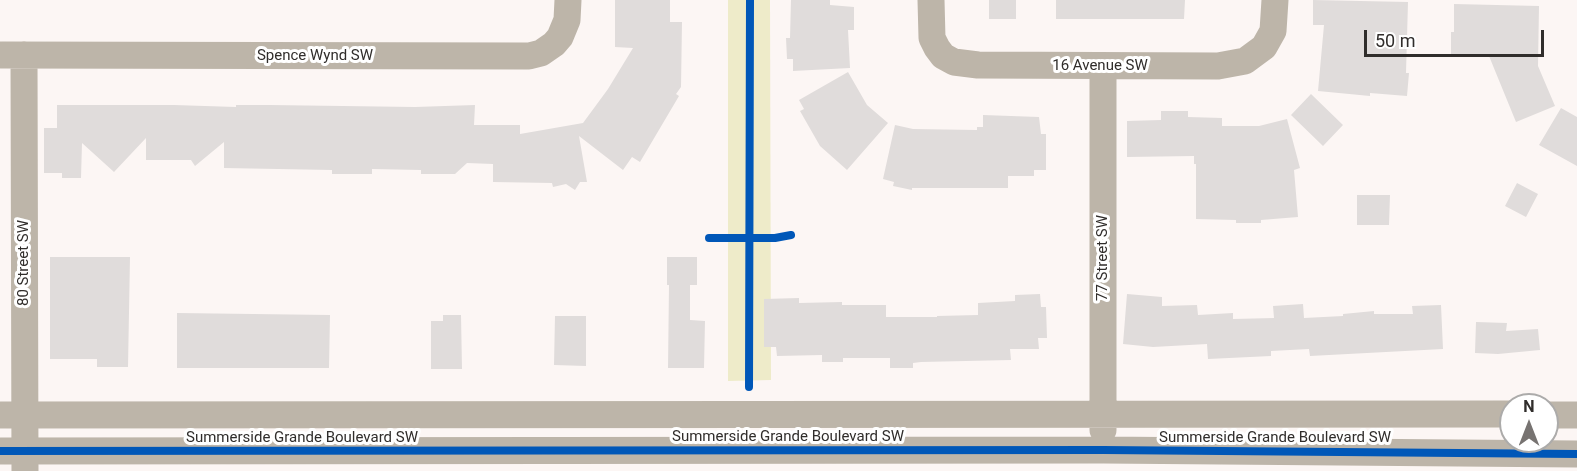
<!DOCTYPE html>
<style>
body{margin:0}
#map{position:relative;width:1577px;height:471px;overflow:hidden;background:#fcf6f4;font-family:Roboto,sans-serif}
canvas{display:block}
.north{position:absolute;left:1499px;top:393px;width:60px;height:60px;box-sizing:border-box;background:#fff;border:2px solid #acabaa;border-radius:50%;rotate:0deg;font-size:16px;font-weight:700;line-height:24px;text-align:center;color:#302d2b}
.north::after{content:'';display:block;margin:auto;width:21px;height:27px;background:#777371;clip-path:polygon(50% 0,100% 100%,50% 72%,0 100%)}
.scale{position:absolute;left:1364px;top:30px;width:180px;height:27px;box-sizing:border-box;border:3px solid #302d2b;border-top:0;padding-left:8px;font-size:18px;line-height:21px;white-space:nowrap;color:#302d2b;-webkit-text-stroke:4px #fff;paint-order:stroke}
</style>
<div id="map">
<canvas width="1577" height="471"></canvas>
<div class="north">N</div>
<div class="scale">50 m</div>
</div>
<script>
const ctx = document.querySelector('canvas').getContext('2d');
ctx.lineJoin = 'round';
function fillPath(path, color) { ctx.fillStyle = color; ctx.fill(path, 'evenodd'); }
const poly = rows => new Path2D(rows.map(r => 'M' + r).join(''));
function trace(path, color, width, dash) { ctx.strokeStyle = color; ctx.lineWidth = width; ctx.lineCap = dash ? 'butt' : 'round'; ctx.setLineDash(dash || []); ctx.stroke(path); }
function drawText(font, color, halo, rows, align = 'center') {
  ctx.font = font + ' Roboto,sans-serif'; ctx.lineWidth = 6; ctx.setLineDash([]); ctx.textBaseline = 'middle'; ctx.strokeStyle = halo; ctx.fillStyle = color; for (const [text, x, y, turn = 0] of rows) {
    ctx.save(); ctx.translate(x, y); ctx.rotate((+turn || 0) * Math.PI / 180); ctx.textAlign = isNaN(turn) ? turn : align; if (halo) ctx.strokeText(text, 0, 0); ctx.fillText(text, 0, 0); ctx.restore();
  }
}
const green = poly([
 [728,0,770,0,771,380,728,381]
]);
const building = poly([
 [615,0,670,0,670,22,682,22,681,87,676,94,679,96,640,162,632,157,623,170,579,136,587,182,580,182,575,190,566,184,553,187,552,183,493,182,493,164,467,163,455,174,421,174,421,170,372,169,372,174,332,174,332,170,224,168,224,142,195,166,191,160,146,160,146,138,114,172,82,143,81,178,62,178,62,173,44,173,44,128,57,128,57,105,174,105,236,107,236,105,270,105,415,107,475,105,474,125,520,125,520,134,583,123,608,89,633,48,615,47],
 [791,0,830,0,830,5,854,7,854,30,848,30,850,68,793,71,793,59,787,59,786,38,790,38],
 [989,0,1016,0,1016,19,989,19],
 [1056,0,1185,0,1184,19,1056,19],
 [1313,0,1408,2,1406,73,1409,73,1407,96,1370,93,1370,96,1318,91,1324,25,1313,25],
 [1454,4,1539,6,1538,66,1555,106,1516,122,1489,56,1451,56,1451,32,1454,32],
 [848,72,867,105,888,123,847,170,820,146,800,111,804,109,799,100],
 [1311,94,1343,125,1323,146,1291,115],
 [1561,108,1577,117,1577,166,1539,145],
 [1161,111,1188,111,1188,117,1222,118,1222,126,1259,126,1287,119,1300,168,1294,170,1298,217,1261,220,1261,223,1236,223,1236,220,1196,219,1196,164,1194,164,1194,156,1127,157,1127,121,1161,120],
 [983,115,1039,117,1041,134,1046,134,1046,170,1034,170,1034,176,1008,176,1008,188,912,188,912,190,893,186,894,182,883,179,895,125,913,129,977,130,977,127,983,127],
 [1517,183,1538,194,1526,217,1505,206],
 [1357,195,1390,195,1389,225,1357,225],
 [50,257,130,257,128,367,97,367,97,359,50,359],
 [667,257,697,257,697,285,690,285,690,320,705,321,704,368,668,368,669,285,667,285],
 [1040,294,1041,307,1046,307,1047,338,1038,338,1039,349,1010,349,1011,360,921,362,913,363,913,368,890,368,890,358,843,358,843,362,822,362,822,355,777,356,776,347,764,347,764,299,799,298,799,303,842,302,842,305,886,305,886,317,937,317,937,316,978,315,978,303,1015,301,1015,295],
 [1127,294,1162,297,1162,306,1197,305,1198,315,1233,313,1233,319,1274,318,1273,306,1303,304,1304,318,1343,316,1343,314,1374,311,1374,314,1413,314,1412,306,1441,305,1443,349,1310,356,1309,349,1271,351,1271,356,1208,359,1207,344,1153,347,1123,344],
 [177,313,330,315,329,368,177,368],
 [443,315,461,315,462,369,431,369,431,321,443,321],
 [555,316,586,316,586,366,554,365],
 [1476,322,1507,323,1506,331,1538,329,1540,350,1498,354,1475,353]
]);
const minor = poly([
 [931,0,932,38,937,48,943,56,954,62,978,65,1218,66,1245,61,1264,47,1273,31,1275,0],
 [0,55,529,56,541,53,554,44,560,37,567,20,568,0],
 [24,55,25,471],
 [0,415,1511,414],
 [1547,415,1577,415],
 [1103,430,1103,66],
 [0,451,1103,450,1577,454]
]);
const cycleway = poly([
 [709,238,775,238,791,235],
 [749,387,750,0],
 [0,451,1103,450,1577,454]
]);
const streetNames = [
 ["Spence Wynd SW",315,56],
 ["16 Avenue SW",1100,66],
 ["77 Street SW",1103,258,-90],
 ["80 Street SW",24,263,-90],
 ["Summerside Grande Boulevard SW",788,437],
 ["Summerside Grande Boulevard SW",302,438],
 ["Summerside Grande Boulevard SW",1275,438]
];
fillPath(green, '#eeebc9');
fillPath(building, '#e0dcdb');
trace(minor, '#bdb5a9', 27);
trace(cycleway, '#0057b8', 8);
drawText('15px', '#302d2b', '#fff', streetNames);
</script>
